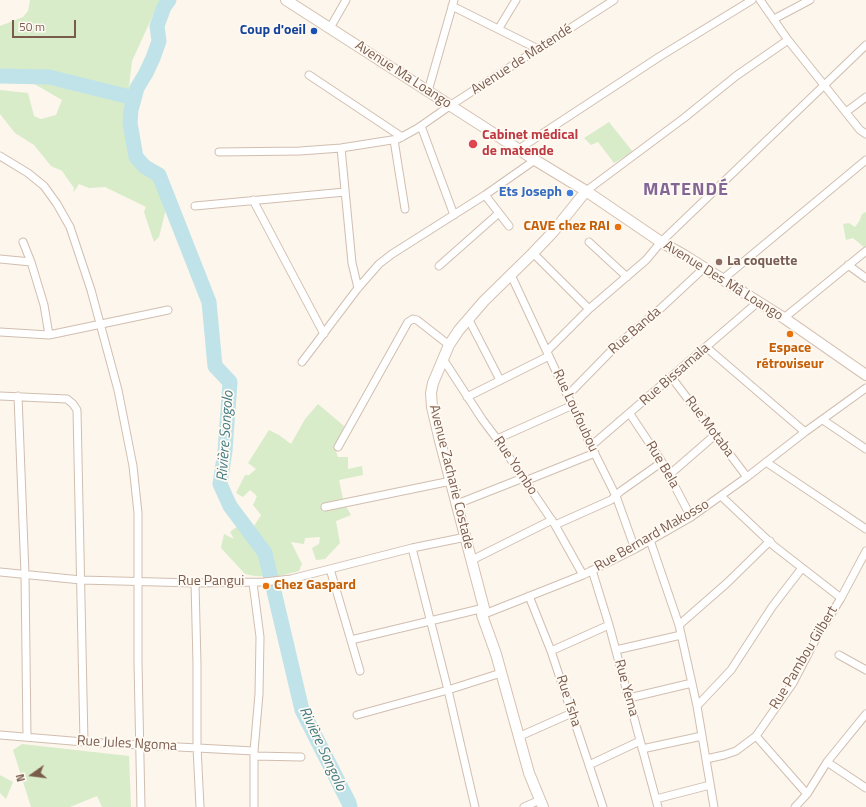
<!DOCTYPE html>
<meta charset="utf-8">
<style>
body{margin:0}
#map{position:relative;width:866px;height:807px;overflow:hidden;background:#fdf6ec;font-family:"Titillium Web",sans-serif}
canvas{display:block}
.north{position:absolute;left:12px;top:755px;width:40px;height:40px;-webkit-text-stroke:3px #fffaf3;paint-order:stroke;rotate:256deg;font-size:11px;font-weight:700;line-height:16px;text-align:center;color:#7a5c4d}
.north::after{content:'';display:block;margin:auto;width:14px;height:18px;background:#7a5c4d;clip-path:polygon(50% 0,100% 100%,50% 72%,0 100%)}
.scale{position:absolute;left:12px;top:20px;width:64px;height:18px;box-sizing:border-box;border:2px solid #7a5c4d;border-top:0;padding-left:5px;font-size:12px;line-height:14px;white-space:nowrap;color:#7a5c4d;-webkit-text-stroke:3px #fffaf3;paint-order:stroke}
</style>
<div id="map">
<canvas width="866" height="807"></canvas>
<div class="north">N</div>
<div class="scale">50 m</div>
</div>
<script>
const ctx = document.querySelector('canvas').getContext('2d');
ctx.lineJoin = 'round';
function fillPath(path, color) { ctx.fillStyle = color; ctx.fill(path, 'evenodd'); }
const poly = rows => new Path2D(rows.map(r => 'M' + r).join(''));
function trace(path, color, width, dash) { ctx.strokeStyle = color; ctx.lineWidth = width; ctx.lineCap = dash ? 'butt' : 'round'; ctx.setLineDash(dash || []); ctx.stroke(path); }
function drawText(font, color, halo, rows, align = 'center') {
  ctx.font = font + ' "Titillium Web",sans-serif'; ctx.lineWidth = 3.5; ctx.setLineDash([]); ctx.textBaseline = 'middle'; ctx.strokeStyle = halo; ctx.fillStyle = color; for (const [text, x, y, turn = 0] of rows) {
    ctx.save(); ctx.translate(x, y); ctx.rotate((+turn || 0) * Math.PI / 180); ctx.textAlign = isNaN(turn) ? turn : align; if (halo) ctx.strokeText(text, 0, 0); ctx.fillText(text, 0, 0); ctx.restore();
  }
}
const green = poly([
 [30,0,160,0,132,61,129,87,137,90,132,111,137,152,148,169,162,179,169,197,159,237,154,242,144,212,146,207,105,187,89,188,79,184,73,193,74,188,62,171,51,166,34,145,15,133,0,114,0,90,28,93,34,116,41,119,56,115,62,100,24,78,0,79,0,26,23,17,28,11],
 [609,122,633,152,614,163,598,142,591,145,584,138],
 [866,212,866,249,853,238,846,240,843,224,849,223,855,227,860,220,862,214],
 [318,404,344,426,341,443,335,449,338,457,348,457,348,469,362,466,363,475,339,480,344,503,351,515,336,521,340,543,325,559,316,560,312,548,319,544,320,537,305,538,304,544,291,542,302,564,299,571,275,577,255,576,245,574,221,548,224,534,234,539,230,532,235,528,245,525,241,519,243,516,254,526,261,515,253,505,257,496,250,490,243,497,236,493,245,475,249,475,256,469,248,463,269,430,279,435,291,444,305,419],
 [22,744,129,756,131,807,102,807,97,796,70,807,31,807,13,750],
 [0,775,13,782,6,799,0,793]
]);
const river = poly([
 [169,0,164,7,157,26,159,41,153,58,146,73,137,88,131,110,130,123,136,157,145,167,159,175,209,302,215,366,230,382,225,451,220,484,230,506,265,553,302,710,349,803,350,807],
 [0,76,49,77,134,98]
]);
const street = poly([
 [760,0,788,40,860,130,866,134],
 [452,6,538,49],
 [774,19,810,0],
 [330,28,346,0],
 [499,28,516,0],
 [309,75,402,137],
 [428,91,454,0],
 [846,112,866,97],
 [421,126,454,215],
 [394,140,405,209],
 [341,148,352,263,358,288],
 [519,149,659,57,752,0],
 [219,152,300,151,341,148,398,139,418,128,451,105,614,0],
 [0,156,28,173,44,186,57,204,70,227,91,290,118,390,133,466,138,513,138,662,141,807],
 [586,191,684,118,736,76,788,40],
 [485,195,509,226],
 [253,200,324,334],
 [195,206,345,192],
 [23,242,31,262,44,305,49,335],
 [589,242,627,277],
 [533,253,589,309],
 [0,259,31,262],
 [848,265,866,278],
 [439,266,499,213],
 [511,275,591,446,616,496,635,549],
 [723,279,866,160],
 [784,318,866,251],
 [469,320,500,380],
 [0,332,49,335,168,310],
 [706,347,805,432],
 [547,351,589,309,646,260,661,242,866,45],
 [443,359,482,419,497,439,555,525,583,575],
 [302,362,358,288,379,264,392,254,485,195,535,160],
 [672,378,747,477],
 [568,395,615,347,660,309,704,268],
 [0,396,67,399,73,404,77,410,84,742],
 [18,396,25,574,27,736],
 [467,397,549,356],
 [630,414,662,462,691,517],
 [823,420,866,449],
 [497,439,573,405],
 [591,446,758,302],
 [338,447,408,322,413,319,417,320,449,345],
 [766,462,866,529],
 [669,475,715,435],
 [525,481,595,453],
 [721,496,774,546,841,598],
 [457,504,523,478],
 [325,507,451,481],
 [555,525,611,500,621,491,662,462],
 [650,540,679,625,697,706,714,807],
 [412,548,448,690,475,807],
 [472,560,552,520],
 [330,569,360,671],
 [592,570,609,625,658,807],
 [0,572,81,580,195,583,264,582,291,579,412,548,466,537],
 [195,583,197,664,197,747,200,807],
 [253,583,260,637,259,694,254,751,254,807],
 [529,596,551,651,603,807],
 [482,615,583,575,635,549,691,517,747,477,805,432,866,388],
 [679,625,727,583,770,541],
 [351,640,484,608],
 [616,650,681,635],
 [551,651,609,625],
 [839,655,866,670],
 [629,698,692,683],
 [697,706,731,670,772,607,802,568],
 [357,715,448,690,501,673],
 [0,735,84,742,254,751],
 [756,736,807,794],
 [518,737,572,713],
 [642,749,702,736],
 [254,756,301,757],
 [706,759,724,755,736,751,756,736,793,683,818,635,841,598,866,551],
 [827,762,866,788],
 [589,765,640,741],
 [656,799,710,785],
 [524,807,540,800],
 [795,807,807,794,827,762,866,714]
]);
const secondary = poly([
 [286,0,535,160,586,191,661,242,684,255,784,318,866,375],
 [543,807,529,773,496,654,482,615,484,608,440,441,432,407,431,393,433,383,449,345,459,330,484,301,533,253,553,232,586,191]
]);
const markers = [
 [314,31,4,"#1a4fb4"],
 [473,144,5,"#e0444e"],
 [570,193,4,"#3f7fe0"],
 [618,227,4,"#e8710a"],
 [719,262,4,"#8d6e63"],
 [790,334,4,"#e8710a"],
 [266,586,4,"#e8710a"]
];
const transitNames = [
 ["Coup d'oeil",306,31]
];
const streetNames = [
 ["Avenue de Matendé",522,60,-33],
 ["Avenue Ma Loango",403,75,33],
 ["Avenue Des Mâ Loango",723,281,32],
 ["Rue Banda",635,331,-41],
 ["Rue Bissamala",675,375,-41],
 ["Rue Loufoubou",575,411,65],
 ["Rue Motaba",709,427,53],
 ["Rue Bela",662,465,59],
 ["Rue Yombo",515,466,56],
 ["Avenue Zacharie Costade",451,477,76],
 ["Rue Bernard Makosso",652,536,-30],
 ["Rue Pangui",211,582],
 ["Rue Pambou Gilbert",804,658,-59],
 ["Rue Yema",626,688,75],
 ["Rue Tsha",568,701,72],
 ["Rue Jules Ngoma",127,744,3]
];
const healthNames = [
 ["Cabinet médical",482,136],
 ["de matende",482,152]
];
const shopNames = [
 ["Ets Joseph",562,193]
];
const foodNames = [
 ["CAVE chez RAI",610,227],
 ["Espace",790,349,"center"],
 ["rétroviseur",790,365,"center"],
 ["Chez Gaspard",274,586,"left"]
];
const educationNames = [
 ["La coquette",727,262]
];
const waterNames = [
 ["Rivière Songolo",226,436,-86],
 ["Rivière Songolo",322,749,65]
];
const districtNames = [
 ["MATENDÉ",686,191]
];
fillPath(green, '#d8ecc9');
trace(river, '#bfe3e8', 15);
trace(street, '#d1beb0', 9);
trace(secondary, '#d6c0b0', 12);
trace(street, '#fff', 7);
trace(secondary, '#fff', 10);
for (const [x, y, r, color] of markers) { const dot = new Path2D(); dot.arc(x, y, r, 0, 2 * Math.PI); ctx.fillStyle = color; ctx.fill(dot); trace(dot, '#fffaf3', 1.5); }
drawText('bold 14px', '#164399', '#fffaf3', transitNames, 'right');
drawText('14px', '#7a5c4d', '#fffaf3', streetNames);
drawText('bold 14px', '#be3a42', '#fffaf3', healthNames, 'left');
drawText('bold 14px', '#366cbe', '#fffaf3', shopNames, 'right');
drawText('bold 14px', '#c56008', '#fffaf3', foodNames, 'right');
drawText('bold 14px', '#785e54', '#fffaf3', educationNames, 'left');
drawText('italic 15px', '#437c86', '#fffaf3', waterNames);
ctx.letterSpacing = '1px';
drawText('bold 18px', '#846695', '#fffaf3', districtNames);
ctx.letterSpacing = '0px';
</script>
